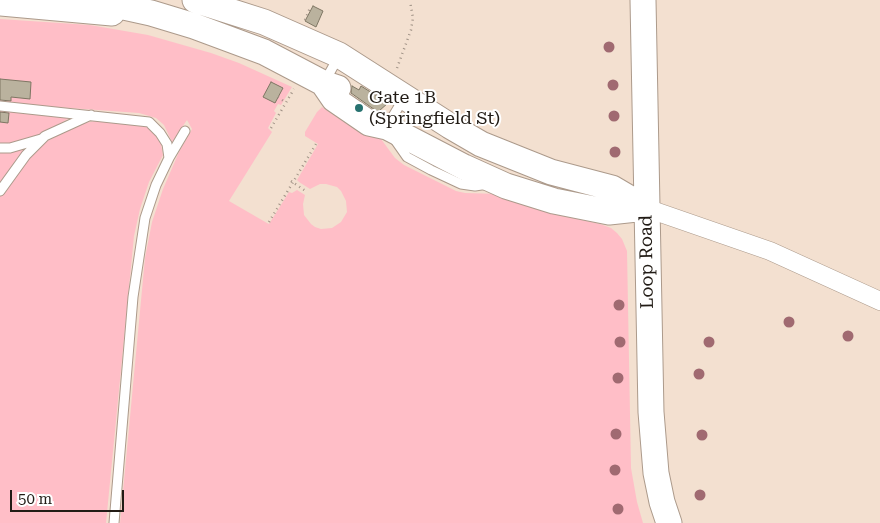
<!DOCTYPE html>
<style>
body{margin:0}
#map{position:relative;width:880px;height:523px;overflow:hidden;background:#f3e0d0;font-family:"Roboto Serif",serif}
canvas{display:block}
.scale{position:absolute;left:10px;top:490px;width:114px;height:22px;box-sizing:border-box;border:2px solid #221c16;border-top:0;padding-left:6px;font-size:15px;line-height:18px;white-space:nowrap;color:#221c16;-webkit-text-stroke:4px #fff;paint-order:stroke}
</style>
<div id="map">
<canvas width="880" height="523"></canvas>
<div class="scale">50 m</div>
</div>
<script>
const ctx = document.querySelector('canvas').getContext('2d');
ctx.lineJoin = 'round';
function fillPath(path, color) { ctx.fillStyle = color; ctx.fill(path, 'evenodd'); }
const poly = rows => new Path2D(rows.map(r => 'M' + r).join(''));
function trace(path, color, width, dash) { ctx.strokeStyle = color; ctx.lineWidth = width; ctx.lineCap = dash ? 'butt' : 'round'; ctx.setLineDash(dash || []); ctx.stroke(path); }
function drawText(font, color, halo, rows, align = 'center') {
  ctx.font = font + ' "Roboto Serif",serif'; ctx.lineWidth = 4; ctx.setLineDash([]); ctx.textBaseline = 'middle'; ctx.strokeStyle = halo; ctx.fillStyle = color; for (const [text, x, y, turn = 0] of rows) {
    ctx.save(); ctx.translate(x, y); ctx.rotate((+turn || 0) * Math.PI / 180); ctx.textAlign = isNaN(turn) ? turn : align; if (halo) ctx.strokeText(text, 0, 0); ctx.fillText(text, 0, 0); ctx.restore();
  }
}
const green = poly([
 [0,19,90,25,148,35,211,53,239,63,292,87,281,105,278,104,274,111,276,113,268,128,272,132,229,201,267,223,269,224,289,192,292,193,297,190,305,195,303,204,304,215,311,224,315,227,321,229,332,228,341,222,347,212,346,201,341,191,337,187,326,184,320,184,310,189,299,182,297,180,318,144,305,136,305,132,317,112,322,107,353,128,356,125,363,125,381,139,395,158,404,165,456,191,465,193,500,194,560,215,600,224,611,228,617,233,622,239,627,251,631,468,637,502,643,523,120,523,145,258,152,222,163,189,179,152,192,129,187,120,172,142,164,125,156,118,139,113,28,105,0,101],
 [0,110,73,116,47,131,31,144,0,182],
 [103,119,149,126,160,138,163,155,149,182,140,209,134,236,106,523,0,523,0,195,25,161,42,144,77,125]
]);
const building = poly([
 [313,6,323,11,316,27,305,21,313,6],
 [0,79,31,82,30,99,11,97,11,101,0,100,0,79],
 [271,82,283,88,275,103,263,97,271,82],
 [352,86,359,90,361,86,388,103,379,111,375,110,351,93,352,86],
 [0,112,9,113,8,123,0,122,0,112]
]);
const path = poly([
 [305,20,310,8],
 [397,68,411,30,413,18,410,1],
 [278,97,285,102],
 [271,128,294,89],
 [291,181,307,192],
 [269,222,316,144]
]);
const lane = poly([
 [325,81,339,56],
 [0,106,149,122,160,133,167,144,169,158],
 [387,126,404,98],
 [393,137,407,157,431,170,461,184,475,186,488,184],
 [0,148,10,148,41,139],
 [0,191,26,155,45,136,91,115],
 [114,523,133,297,145,218,156,185,169,158,185,131]
]);
const street = poly([
 [646,208,770,251,880,301]
]);
const secondary = poly([
 [92,0,151,13,194,26,264,52,323,83,338,88],
 [195,0,264,22,339,55,450,126,481,144,551,172,612,188,646,208],
 [643,0,651,412,656,473,662,502,669,523],
 [0,3,112,13],
 [323,83,334,99,369,123,387,127,464,167,506,186,554,201,609,212,646,208]
]);
const trees = [
 [609,47],
 [613,85],
 [614,116],
 [615,152],
 [619,305],
 [789,322],
 [848,336],
 [620,342],
 [709,342],
 [699,374],
 [618,378],
 [616,434],
 [702,435],
 [615,470],
 [700,495],
 [618,509]
];
const markers = [
 [359,108,5,"#277270"]
];
const poiNames = [
 ["Gate 1B",369,98],
 ["(Springfield St)",369,119]
];
const streetNames = [
 ["Loop Road",647,262,-91]
];
fillPath(green, '#ffbec7');
fillPath(building, '#bab29e');
trace(building, '#7e7663', 1);
trace(lane, '#ac9a8b', 11);
trace(street, '#ac9a8b', 19);
trace(secondary, '#ac9a8b', 27);
trace(path, '#a09286', 2.5, [1, 4]);
trace(lane, '#fff', 9);
trace(street, '#fff', 18);
trace(secondary, '#fff', 25);
ctx.fillStyle = '#a06a71';
for (const [x, y] of trees) { ctx.beginPath(); ctx.arc(x, y, 5.5, 0, 2 * Math.PI); ctx.fill(); }
for (const [x, y, r, color] of markers) { const dot = new Path2D(); dot.arc(x, y, r, 0, 2 * Math.PI); ctx.fillStyle = color; ctx.fill(dot); trace(dot, '#fff', 2); }
drawText('18px', '#221c16', '#fff', poiNames, 'left');
drawText('18px', '#221c16', '#fff', streetNames);
</script>
